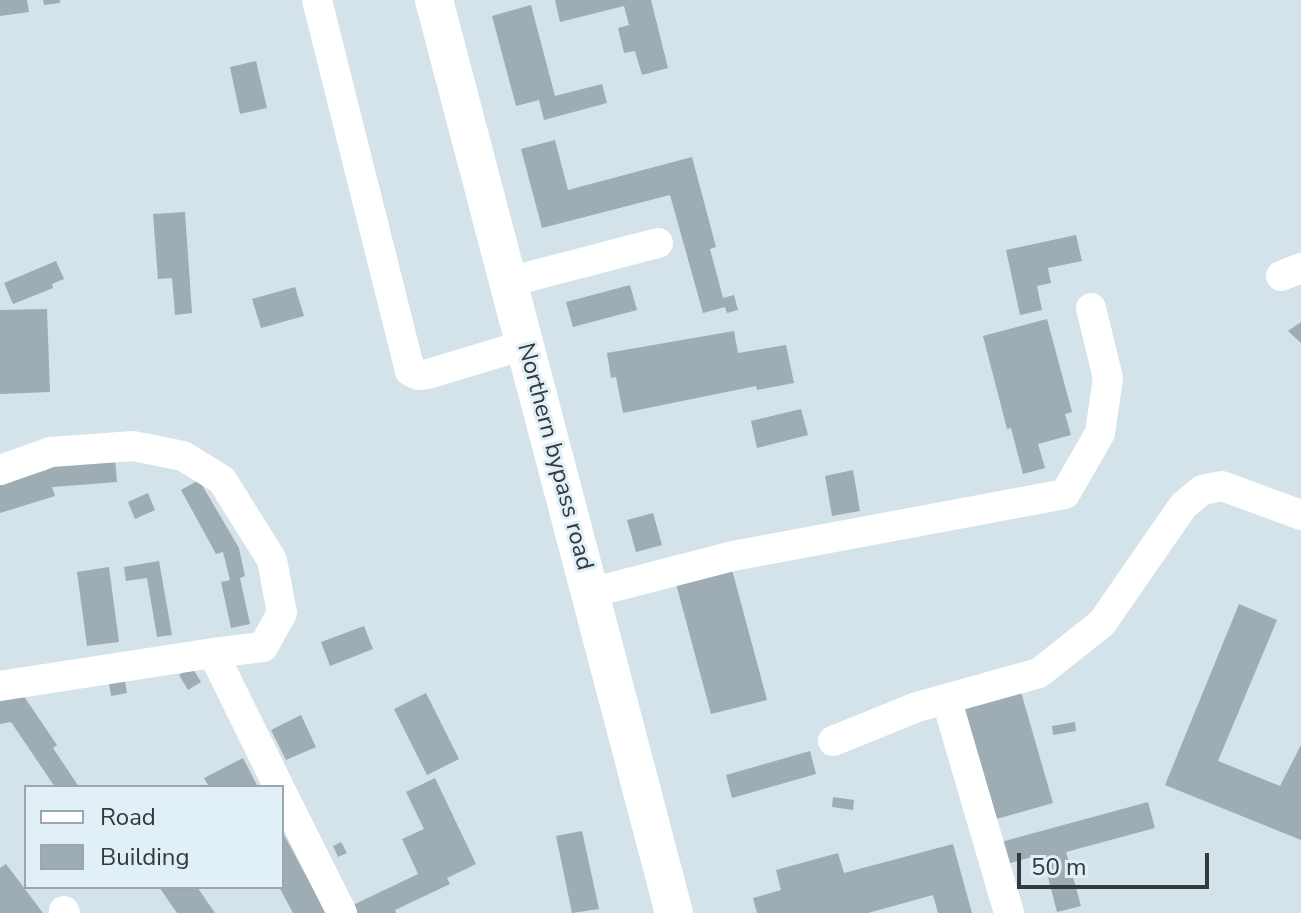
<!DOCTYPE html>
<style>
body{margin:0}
#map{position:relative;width:1301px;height:913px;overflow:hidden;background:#d4e2ea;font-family:"Nunito Sans",sans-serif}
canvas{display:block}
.legend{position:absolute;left:24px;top:785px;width:260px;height:104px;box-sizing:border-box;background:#e1f0f7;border:2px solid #9ba7ac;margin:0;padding:10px 14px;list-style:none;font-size:24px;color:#33393c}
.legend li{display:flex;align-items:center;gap:16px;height:40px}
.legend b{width:40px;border:2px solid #9ba7ac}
.scale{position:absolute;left:1017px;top:853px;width:192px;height:36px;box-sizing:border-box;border:4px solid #33393c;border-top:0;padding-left:10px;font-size:24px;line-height:28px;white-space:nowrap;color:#33393c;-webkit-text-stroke:6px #e1f0f7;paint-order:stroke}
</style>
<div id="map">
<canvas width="1301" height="913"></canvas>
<ul class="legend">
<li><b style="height:10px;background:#fff"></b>Road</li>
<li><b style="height:22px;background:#9eacb3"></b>Building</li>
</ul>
<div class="scale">50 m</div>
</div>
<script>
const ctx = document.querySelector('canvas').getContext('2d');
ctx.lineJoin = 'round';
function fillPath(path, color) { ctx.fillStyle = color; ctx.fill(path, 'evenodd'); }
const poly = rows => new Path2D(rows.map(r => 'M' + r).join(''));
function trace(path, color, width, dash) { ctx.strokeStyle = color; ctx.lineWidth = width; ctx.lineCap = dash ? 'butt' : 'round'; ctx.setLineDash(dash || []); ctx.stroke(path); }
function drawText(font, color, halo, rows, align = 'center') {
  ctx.font = font + ' "Nunito Sans",sans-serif'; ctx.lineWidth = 6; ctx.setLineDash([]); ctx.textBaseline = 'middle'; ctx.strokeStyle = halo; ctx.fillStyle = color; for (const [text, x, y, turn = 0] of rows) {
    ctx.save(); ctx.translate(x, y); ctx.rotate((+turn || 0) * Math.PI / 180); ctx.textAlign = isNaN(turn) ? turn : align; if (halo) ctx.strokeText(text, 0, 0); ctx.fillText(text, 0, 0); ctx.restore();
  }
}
const building = poly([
 [0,0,27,0,29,12,0,16],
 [43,0,60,0,60,3,44,5],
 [555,0,651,0,668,68,642,75,635,51,624,53,618,28,629,25,624,6,560,22],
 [531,5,555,96,602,84,607,103,544,120,539,100,516,106,492,16],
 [256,61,267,108,240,114,230,67],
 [555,140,568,190,692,157,716,247,710,249,723,298,734,295,738,310,727,313,725,307,703,313,670,195,542,228,521,149],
 [185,212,192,313,175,315,172,278,158,279,153,214],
 [1076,235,1082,261,1048,268,1051,283,1037,286,1042,310,1020,315,1006,250],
 [56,261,64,279,52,284,53,288,13,304,4,283],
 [630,285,637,310,573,327,566,302],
 [295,287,304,316,261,328,252,299],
 [47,309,50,392,0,394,0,310],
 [1047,319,1072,412,1065,414,1071,435,1038,444,1045,468,1023,474,1011,428,1007,429,983,336],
 [1301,322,1301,343,1288,331],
 [734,331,738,353,786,345,794,383,757,390,756,386,623,413,616,377,611,378,607,353],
 [801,409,808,435,757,448,751,421],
 [115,459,117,482,52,487,55,496,0,513,0,484,47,470,47,464],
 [853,470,860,511,832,516,825,476],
 [199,480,239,548,245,576,240,578,250,624,231,628,221,582,230,580,223,552,216,554,181,490],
 [148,493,155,510,135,519,128,502],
 [653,513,662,545,636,552,627,520],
 [159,561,172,635,157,637,147,578,126,581,124,567],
 [731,566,767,700,711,714,675,580],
 [109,567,119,642,87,646,77,572],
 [1239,604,1277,620,1218,761,1280,786,1301,745,1301,840,1165,785],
 [364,626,373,649,330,666,321,642],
 [192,667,201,682,188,690,179,675],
 [125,681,127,693,111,696,109,683],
 [1021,692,1053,803,993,820,962,709],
 [426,693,459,759,427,775,394,709],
 [23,695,57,745,53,748,79,787,55,787,11,722,0,724,0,699],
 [301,715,316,747,286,760,271,730],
 [1075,722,1076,731,1053,735,1052,726],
 [810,751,816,774,732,798,726,775],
 [243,758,258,787,209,787,204,778],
 [435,778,476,864,447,878,450,884,395,910,396,913,354,913,351,906,418,874,402,839,424,829,406,792],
 [833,797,854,800,853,810,832,807],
 [1148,802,1155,828,1066,852,1081,906,1057,912,1043,858,1036,860,1035,856,1007,864,1001,842],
 [282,831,326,913,293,913,279,887,282,887],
 [582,831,599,909,572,913,556,836],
 [341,842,347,853,338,857,333,846],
 [953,844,972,913,938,913,933,895,868,913,757,913,753,898,781,890,776,870,838,853,844,873],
 [6,864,43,913,0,913,0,868],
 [159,887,197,887,215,913,177,913]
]);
const minor = poly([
 [317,0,410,371,418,375,428,374,524,345],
 [1281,276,1301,268],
 [508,282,658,243],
 [0,470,51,452,133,446,183,456,222,480,272,560,282,613,263,647,213,653,279,787],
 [590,593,733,556,1065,494,1100,433,1108,378,1091,308],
 [0,686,213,653],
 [947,701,1009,913],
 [833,741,917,707,1039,673,1102,623,1183,506,1202,490,1222,486,1301,515],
 [282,793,342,913],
 [64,911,65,913]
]);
const major = poly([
 [434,0,674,913]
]);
const streetNames = [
 ["Northern bypass road",554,457,75]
];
fillPath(building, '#9eacb3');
trace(minor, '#fff', 30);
trace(major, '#fff', 38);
drawText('24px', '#33393c', '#e1f0f7', streetNames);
</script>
